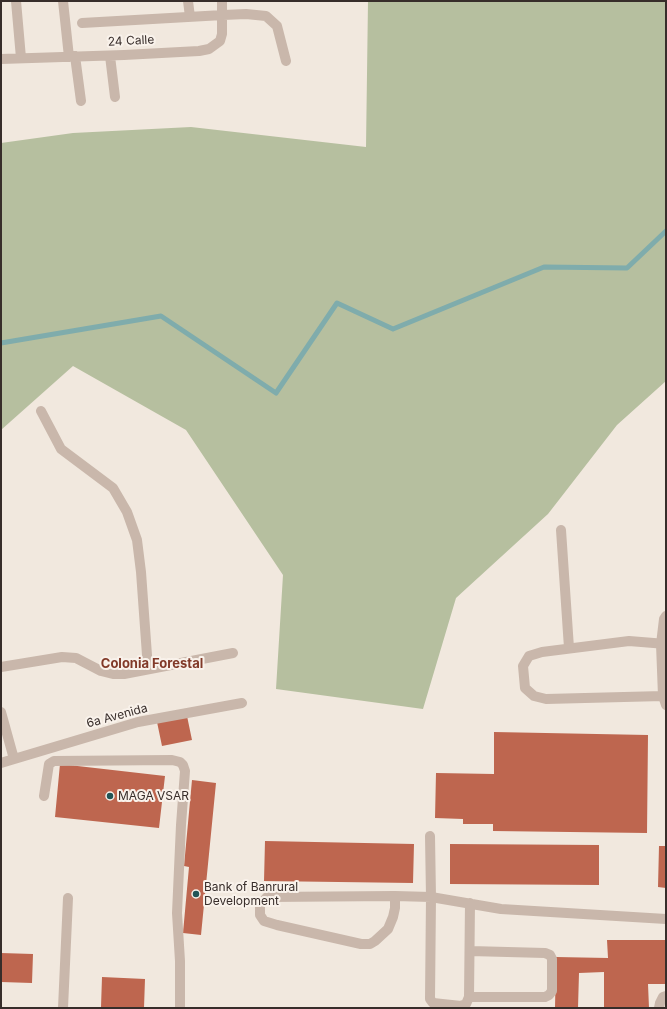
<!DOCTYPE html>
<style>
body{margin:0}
#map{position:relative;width:667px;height:1009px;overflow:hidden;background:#f1e8de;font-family:Inter,sans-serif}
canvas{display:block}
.frame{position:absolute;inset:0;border:2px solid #372d2a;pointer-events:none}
</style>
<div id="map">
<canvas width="667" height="1009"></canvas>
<div class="frame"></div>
</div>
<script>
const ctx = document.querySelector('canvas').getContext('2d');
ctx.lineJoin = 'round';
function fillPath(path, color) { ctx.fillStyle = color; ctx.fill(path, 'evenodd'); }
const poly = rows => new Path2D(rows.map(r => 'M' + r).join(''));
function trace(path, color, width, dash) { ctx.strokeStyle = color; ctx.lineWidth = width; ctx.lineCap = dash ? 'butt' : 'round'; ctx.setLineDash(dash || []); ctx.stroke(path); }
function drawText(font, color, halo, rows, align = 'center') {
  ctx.font = font + ' Inter,sans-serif'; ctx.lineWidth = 4; ctx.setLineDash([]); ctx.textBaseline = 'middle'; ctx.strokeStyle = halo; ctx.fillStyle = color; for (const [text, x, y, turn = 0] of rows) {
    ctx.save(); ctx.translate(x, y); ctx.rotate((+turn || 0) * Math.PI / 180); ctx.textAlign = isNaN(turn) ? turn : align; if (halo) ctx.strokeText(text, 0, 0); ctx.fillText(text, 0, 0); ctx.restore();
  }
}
const green = poly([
 [368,1,666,1,666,381,617,425,548,514,456,598,423,709,276,689,283,575,186,430,73,366,1,430,1,143,73,133,191,127,366,147]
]);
const stream = poly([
 [1,343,161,316,276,393,337,303,393,329,544,267,627,268,666,231]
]);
const building = poly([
 [187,716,192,740,162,746,157,722],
 [494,732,648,735,647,833,493,831,493,824,463,824,463,819,435,818,436,773,494,774],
 [60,764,165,776,159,828,55,817],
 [192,780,216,783,201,935,183,933,189,867,184,866],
 [265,841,414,844,413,883,264,881],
 [450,844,599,845,599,885,450,884],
 [659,846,666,846,666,888,658,887],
 [607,940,666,940,666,984,648,984,649,1008,604,1008,604,972,579,973,578,1008,555,1008,556,957,608,958],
 [1,953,33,954,32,983,1,982],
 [102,977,145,979,144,1008,101,1007]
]);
const minor = poly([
 [16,1,21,58],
 [63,1,69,57],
 [188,1,190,17],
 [82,23,223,15,246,14,266,16,277,26,286,61],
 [75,56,81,101],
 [110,56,115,97],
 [1,59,124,55,199,51,209,49,220,41,222,34,222,1],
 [41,411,61,449,113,488,127,512,137,540,141,572,148,669],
 [561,530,569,648],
 [666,616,664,619,661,644,663,696,666,705],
 [1,667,62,657,76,658,101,671,113,674,124,674,233,653],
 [663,696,546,699,534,696,525,688,523,666,529,656,542,652,629,641,666,644],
 [1,712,14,759],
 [1,763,138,722,242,703],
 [44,796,49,764,54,761,172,760,180,762,183,765,185,771,181,825,177,913,180,961,180,1008],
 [430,836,431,897,430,999,433,1003,461,1006,466,1004,469,997,470,903],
 [395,896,395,908,393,917,388,929,375,941,370,944,361,944,277,925,264,921,260,915,260,905,267,897,395,896,431,897,501,909,666,919],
 [469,997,545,997,549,995,552,991,552,959,550,955,545,953,470,951],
 [63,1008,68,898],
 [659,1008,660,1003,663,997,666,996]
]);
const markers = [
 [110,796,4,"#225456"],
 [196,894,4,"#225456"]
];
const streetNames = [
 ["24 Calle",131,41,-3],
 ["6a Avenida",117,716,-15]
];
const poiNames = [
 ["MAGA VSAR",118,796],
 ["Bank of Banrural",204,887],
 ["Development",204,901]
];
const neighbourhoodNames = [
 ["Colonia Forestal",152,664]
];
fillPath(green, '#b6bf9f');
trace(stream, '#7facac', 5);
fillPath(building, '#be664f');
trace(minor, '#c9b7ab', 10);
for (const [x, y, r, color] of markers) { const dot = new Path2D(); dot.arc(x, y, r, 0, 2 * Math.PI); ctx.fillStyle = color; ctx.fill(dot); trace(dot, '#f9f2eb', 1.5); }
drawText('12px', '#372d2a', '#f9f2eb', streetNames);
drawText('12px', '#372d2a', '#f9f2eb', poiNames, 'left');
drawText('bold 13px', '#813928', '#f9f2eb', neighbourhoodNames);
</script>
